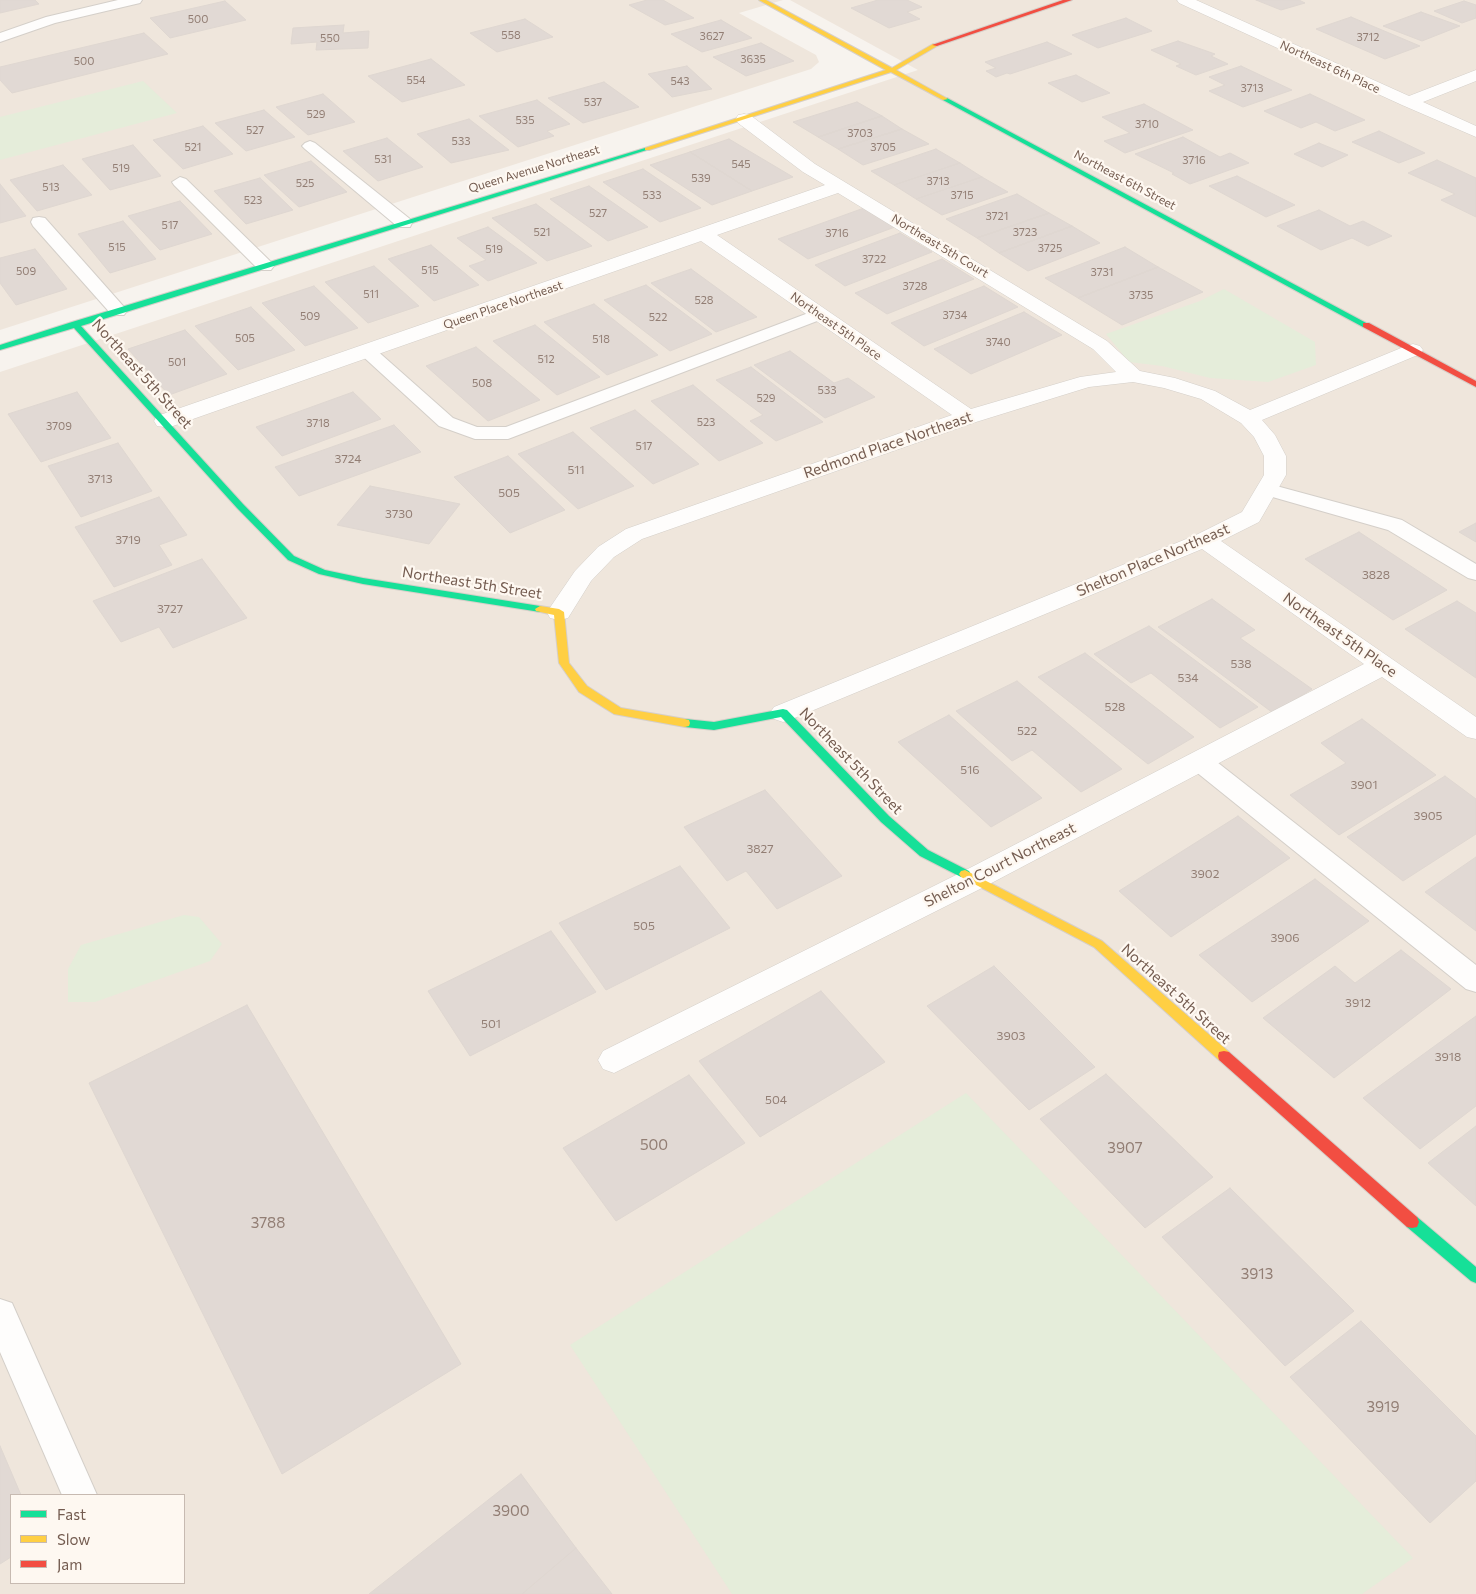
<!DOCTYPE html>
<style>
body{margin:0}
#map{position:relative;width:1476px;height:1594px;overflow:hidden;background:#f7f3ee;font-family:Commissioner,sans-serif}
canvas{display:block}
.legend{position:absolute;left:10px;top:1494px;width:175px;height:90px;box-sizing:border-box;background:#fef8f1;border:1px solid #c7bab1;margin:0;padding:6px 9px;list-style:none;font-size:15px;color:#745c50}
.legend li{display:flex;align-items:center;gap:10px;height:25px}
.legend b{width:25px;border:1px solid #c7bab1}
</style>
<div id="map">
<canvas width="1476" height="1594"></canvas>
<ul class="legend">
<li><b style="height:6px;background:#16e098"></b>Fast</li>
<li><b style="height:6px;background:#ffcf43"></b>Slow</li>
<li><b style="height:6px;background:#f24e42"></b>Jam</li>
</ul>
</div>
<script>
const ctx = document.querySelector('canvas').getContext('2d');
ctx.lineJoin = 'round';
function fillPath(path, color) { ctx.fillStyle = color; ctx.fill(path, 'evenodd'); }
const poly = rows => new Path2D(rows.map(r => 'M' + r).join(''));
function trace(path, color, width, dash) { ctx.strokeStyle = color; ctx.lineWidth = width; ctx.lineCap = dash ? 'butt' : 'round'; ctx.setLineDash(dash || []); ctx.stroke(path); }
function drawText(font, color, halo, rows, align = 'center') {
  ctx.font = font + ' Commissioner,sans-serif'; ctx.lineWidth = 4.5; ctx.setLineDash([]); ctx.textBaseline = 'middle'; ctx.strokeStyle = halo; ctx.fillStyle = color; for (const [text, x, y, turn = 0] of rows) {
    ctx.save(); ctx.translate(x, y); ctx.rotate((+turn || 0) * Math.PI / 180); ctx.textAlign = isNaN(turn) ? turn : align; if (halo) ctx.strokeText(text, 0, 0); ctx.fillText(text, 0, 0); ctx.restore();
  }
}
const residential = poly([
 [0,0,783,0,739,13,816,55,819,62,811,69,0,330],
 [790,0,1476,0,1476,1594,0,1594,0,372,918,70],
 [11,1495,184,1495,184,1583,11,1583]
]);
const green = poly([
 [143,81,177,113,0,160,0,117],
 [1224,289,1315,342,1316,365,1268,382,1210,378,1162,366,1129,362,1106,334,1200,301],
 [184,915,199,917,222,944,210,961,95,1002,68,1002,68,969,81,945],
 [966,1093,1413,1558,1362,1594,732,1594,570,1345]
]);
const building = poly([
 [0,0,35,0,39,4,0,13,0,0],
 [647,0,663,0,694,18,665,25,629,5,647,0],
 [878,0,907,0,922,7,907,12,920,19,889,28,851,8,878,0],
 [1256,0,1299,0,1305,3,1281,10,1256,0],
 [225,1,246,20,170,38,150,18,225,1],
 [1464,1,1476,5,1476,18,1462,23,1434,11,1464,1],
 [1421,12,1460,26,1422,41,1383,26,1421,12],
 [1351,17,1420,46,1385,59,1316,29,1351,17],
 [1126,18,1152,31,1098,48,1072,35,1126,18],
 [525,19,553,37,497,52,470,33,525,19],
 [721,20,752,38,702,52,671,34,721,20],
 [344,25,343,33,369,31,368,48,316,50,317,42,291,44,293,28,344,25],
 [144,33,168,54,12,93,0,80,0,67,144,33],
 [1178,41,1215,54,1211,56,1228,64,1196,75,1176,66,1181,64,1151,50,1178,41],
 [1047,42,1072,54,1010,74,1007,73,996,77,986,71,996,68,985,62,1047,42],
 [761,43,794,61,746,76,713,57,761,43],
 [431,59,465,85,402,102,368,76,431,59],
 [687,66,712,89,672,97,648,74,687,66],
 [1241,66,1292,90,1243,107,1209,91,1225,85,1209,77,1241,66],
 [1076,75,1110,93,1082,102,1048,83,1076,75],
 [604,82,639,107,583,123,548,98,604,82],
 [323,94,355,122,308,135,276,107,323,94],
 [1310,94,1365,120,1335,131,1316,122,1301,128,1264,111,1310,94],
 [537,100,570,124,547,131,554,136,518,147,479,116,537,100],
 [857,102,882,116,818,137,793,122,857,102],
 [1144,104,1193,130,1125,153,1104,141,1130,133,1102,117,1144,104],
 [264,110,295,137,246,151,215,123,264,110],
 [882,116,902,129,838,149,818,137,882,116],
 [469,119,509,150,451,163,417,134,469,119],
 [203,126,233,154,183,169,153,140,203,126],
 [902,129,929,144,863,165,838,149,902,129],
 [1379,131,1425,153,1399,163,1352,142,1379,131],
 [1183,137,1220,157,1230,153,1249,163,1190,184,1172,174,1174,173,1135,154,1183,137],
 [387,138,423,167,378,181,343,151,387,138],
 [729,139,793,177,752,191,690,152,729,139],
 [1319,143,1348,155,1322,167,1294,154,1319,143],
 [133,145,161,176,110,190,82,159,133,145],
 [936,149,960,163,894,185,871,171,936,149],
 [690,152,752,191,712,205,650,165,690,152],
 [1437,160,1476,178,1476,217,1441,200,1455,194,1408,173,1437,160],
 [311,161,347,192,299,207,264,175,311,161],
 [960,163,982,177,916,199,894,185,960,163],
 [63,165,92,195,37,211,10,180,63,165],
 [643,169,701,208,660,222,603,182,643,169],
 [1237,176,1295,205,1266,217,1209,186,1237,176],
 [982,177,1008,192,942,215,916,199,982,177],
 [260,178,293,210,246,224,214,191,260,178],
 [0,184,26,216,0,223,0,184],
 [589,186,648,227,608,241,550,199,589,186],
 [1017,194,1049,213,977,238,946,219,1017,194],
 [180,201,212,234,160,250,128,216,180,201],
 [536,204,592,246,547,261,492,218,536,204],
 [864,208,895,227,808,259,778,239,864,208],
 [1319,210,1350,226,1363,221,1392,236,1368,246,1352,238,1321,250,1277,226,1319,210],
 [1049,213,1072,226,999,253,977,238,1049,213],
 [123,221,156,259,110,273,78,234,123,221],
 [1072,226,1100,243,1028,271,999,253,1072,226],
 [488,227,537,263,488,281,469,266,486,260,457,238,488,227],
 [900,233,932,252,845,286,815,265,900,233],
 [431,245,479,285,434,301,388,259,431,245],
 [1125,247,1158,267,1078,298,1045,278,1125,247],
 [35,249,67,289,16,305,0,283,0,258,35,249],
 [942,259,974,279,887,314,855,293,942,259],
 [374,266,419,306,368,323,325,282,374,266],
 [1158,267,1203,292,1122,325,1078,298,1158,267],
 [691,269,757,317,716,332,651,283,691,269],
 [646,285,712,334,670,351,604,300,646,285],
 [314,286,358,328,305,346,262,303,314,286],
 [984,286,1018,307,924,346,891,323,984,286],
 [594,304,658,355,607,375,544,322,594,304],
 [251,307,295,350,238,370,195,326,251,307],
 [1024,312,1062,335,971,374,934,349,1024,312],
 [535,325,600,377,557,395,493,341,535,325],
 [185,330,227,374,169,395,128,349,185,330],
 [476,347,540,400,488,421,426,366,476,347],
 [790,351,834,383,848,378,875,397,825,418,754,365,790,351],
 [751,367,823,422,776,441,750,421,763,415,716,380,751,367],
 [693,385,763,443,719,461,651,401,693,385],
 [77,392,111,438,41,462,8,414,77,392],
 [353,392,381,419,282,456,256,427,353,392],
 [635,410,699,464,653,484,590,428,635,410],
 [394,425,421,452,299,496,275,467,394,425],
 [573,432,634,486,578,509,518,454,573,432],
 [118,443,152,491,81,517,48,466,118,443],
 [508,456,565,510,510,533,454,477,508,456],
 [370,486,460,504,429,544,337,525,370,486],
 [159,497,187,535,159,545,172,565,114,587,75,527,159,497],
 [1476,523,1476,542,1459,532,1476,523],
 [1359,532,1447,590,1393,620,1305,559,1359,532],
 [202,559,247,618,173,648,159,627,121,642,93,601,202,559],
 [1212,599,1255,630,1240,638,1312,689,1273,713,1158,627,1212,599],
 [1457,601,1476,613,1476,678,1405,629,1457,601],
 [1149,626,1258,707,1220,728,1151,673,1131,683,1094,654,1149,626],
 [1085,653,1194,737,1148,764,1038,677,1085,653],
 [1017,681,1122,769,1081,792,1032,750,1012,761,956,711,1017,681],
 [949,715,1042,798,991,827,898,742,949,715],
 [1362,719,1436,775,1339,835,1290,795,1346,763,1321,743,1362,719],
 [1445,776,1476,799,1476,834,1403,881,1347,837,1445,776],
 [765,790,842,876,777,909,746,871,727,881,684,827,765,790],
 [1238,816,1290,858,1171,937,1119,891,1238,816],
 [1476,857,1476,931,1425,892,1476,857],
 [680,866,730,928,606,990,559,923,680,866],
 [1315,879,1369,921,1252,1002,1199,955,1315,879],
 [551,931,596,992,470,1056,428,991,551,931],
 [1401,950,1451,989,1334,1078,1263,1018,1335,966,1355,983,1401,950],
 [994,966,1095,1067,1029,1110,927,1006,994,966],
 [821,991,885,1062,760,1137,699,1061,821,991],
 [247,1005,461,1364,282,1474,89,1083,247,1005],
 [1476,1016,1476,1106,1420,1149,1363,1098,1476,1016],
 [1106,1074,1213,1177,1145,1228,1040,1119,1106,1074],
 [689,1075,745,1143,616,1221,563,1148,689,1075],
 [1476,1126,1476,1206,1428,1163,1476,1126],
 [1230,1188,1354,1311,1285,1366,1162,1237,1230,1188],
 [1361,1321,1476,1436,1476,1481,1430,1523,1290,1377,1361,1321],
 [0,1446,21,1495,11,1495,11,1557,0,1564,0,1446],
 [521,1474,576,1548,522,1594,369,1594,521,1474],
 [576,1548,612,1594,522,1594,576,1548]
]);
const lane = poly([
 [118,0,142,0,140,3,55,23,0,42,0,33,46,17,118,0],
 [310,141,315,143,410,219,412,223,410,227,398,227,305,149,302,146,305,143,310,141],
 [180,177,186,179,271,262,274,266,271,270,259,270,174,185,172,182,180,177],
 [39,217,45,218,124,307,127,311,124,315,112,315,33,226,31,222,33,218,39,217],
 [819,309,825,310,828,314,825,318,508,439,475,439,439,426,358,352,360,348,374,348,453,418,477,427,506,427,819,309],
 [1269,484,1402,520,1476,564,1476,580,1468,578,1388,530,1262,494,1259,490,1262,486,1269,484],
 [1199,752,1208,755,1476,965,1476,992,1466,989,1190,767,1187,761,1190,755,1199,752],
 [0,1299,12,1303,97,1495,62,1495,0,1352,0,1299]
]);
const street = poly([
 [1177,0,1196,0,1409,96,1476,70,1476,81,1423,102,1476,126,1476,137,1402,105,1179,3,1177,0],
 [744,114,750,115,815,164,1107,341,1140,371,1175,378,1215,391,1250,410,1406,346,1413,344,1420,346,1423,350,1420,354,1262,420,1275,435,1286,456,1286,475,1259,522,1221,541,1476,717,1476,739,1467,737,1382,677,982,888,614,1073,603,1069,598,1060,603,1051,962,872,1364,664,1202,549,792,719,783,722,774,719,770,713,774,707,1196,535,1242,512,1264,475,1264,456,1254,437,1241,423,1201,399,1164,388,1133,382,1089,387,976,422,642,539,614,557,591,581,568,618,559,620,550,618,547,612,575,571,598,547,626,529,952,415,701,241,173,426,165,427,157,426,154,421,157,416,825,185,803,172,738,123,736,119,738,115,744,114],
 [838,193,1093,349,1116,372,1080,377,971,409,717,235,838,193]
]);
const fast = poly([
 [943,98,947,98,1370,325,1363,327,943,100,943,98],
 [645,148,650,149,81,326,243,504,294,556,325,570,363,578,540,606,545,609,544,611,540,612,363,584,319,574,288,560,237,508,74,328,0,350,0,345,72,322,645,148],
 [783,709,787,710,889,816,928,850,969,871,971,874,969,877,961,877,920,856,881,822,781,717,714,730,685,727,680,723,685,719,714,722,783,709],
 [1412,1216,1417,1217,1476,1267,1476,1283,1471,1281,1407,1227,1405,1222,1407,1217,1412,1216]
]);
const slow = poly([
 [759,0,766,0,892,68,933,44,937,44,937,46,896,70,948,99,943,100,891,72,649,150,645,150,645,148,886,70,759,0],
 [540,606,559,609,564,612,569,663,587,686,621,708,685,719,689,720,690,723,689,726,685,727,614,714,579,692,559,663,554,615,536,611,535,609,540,606],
 [965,870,1102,941,1229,1052,1230,1056,1229,1060,1224,1061,1219,1060,1094,947,961,877,959,874,961,871,965,870]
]);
const jam = poly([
 [1063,0,1072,0,937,46,932,45,1063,0],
 [1363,323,1369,323,1476,381,1476,387,1363,327,1363,323],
 [1224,1051,1229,1052,1417,1217,1419,1222,1417,1227,1412,1228,1407,1227,1219,1060,1218,1056,1219,1052,1224,1051]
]);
const farNumbernames = [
 ["500",198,19],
 ["558",511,35],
 ["3627",712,36],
 ["3712",1368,37],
 ["550",330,38],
 ["3635",753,59],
 ["500",84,61],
 ["554",416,80],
 ["543",680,81],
 ["3713",1252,88],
 ["537",593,102],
 ["529",316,114],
 ["535",525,120],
 ["3710",1147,124],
 ["527",255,130],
 ["3703",860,133],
 ["533",461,141],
 ["521",193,147],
 ["3705",883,147],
 ["531",383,159],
 ["3716",1194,160],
 ["545",741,164],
 ["519",121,168],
 ["539",701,178],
 ["3713",938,181],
 ["525",305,183],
 ["513",51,187],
 ["533",652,195],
 ["3715",962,195],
 ["523",253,200],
 ["527",598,213],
 ["3721",997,216],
 ["517",170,225],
 ["521",542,232],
 ["3723",1025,232],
 ["3716",837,233],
 ["515",117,247],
 ["3725",1050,248],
 ["519",494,249],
 ["3722",874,259],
 ["515",430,270],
 ["509",26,271],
 ["3731",1102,272],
 ["3728",915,286],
 ["511",371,294],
 ["3735",1141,295],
 ["528",704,300],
 ["3734",955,315],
 ["509",310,316],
 ["522",658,317],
 ["505",245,338],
 ["518",601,339],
 ["3740",998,342],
 ["512",546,359],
 ["501",177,362],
 ["508",482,383],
 ["533",827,390],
 ["529",766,398],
 ["523",706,422],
 ["3718",318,423],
 ["3709",59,426],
 ["517",644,446]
];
const farStreetnames = [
 ["Northeast 6th Place",1330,67,25],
 ["Queen Avenue Northeast",534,169,-17],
 ["Northeast 6th Street",1125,180,28],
 ["Northeast 5th Court",940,246,31],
 ["Queen Place Northeast",503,305,-19],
 ["Northeast 5th Place",836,326,35]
];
const numberNames = [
 ["3724",348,459],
 ["511",576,470],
 ["3713",100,479],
 ["505",509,493],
 ["3730",399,514],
 ["3719",128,540],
 ["3828",1376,575],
 ["3727",170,609],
 ["538",1241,664],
 ["534",1188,678],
 ["528",1115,707],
 ["522",1027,731],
 ["516",970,770],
 ["3901",1364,785],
 ["3905",1428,816],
 ["3827",760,849],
 ["3902",1205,874],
 ["505",644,926],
 ["3906",1285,938],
 ["3912",1358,1003],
 ["501",491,1024],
 ["3903",1011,1036],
 ["3918",1448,1057],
 ["504",776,1100]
];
const streetNames = [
 ["Northeast 5th Street",142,374,48],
 ["Redmond Place Northeast",888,445,-19],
 ["Shelton Place Northeast",1153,560,-23],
 ["Northeast 5th Street",472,583,9],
 ["Northeast 5th Place",1340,635,35],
 ["Northeast 5th Street",851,761,46],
 ["Shelton Court Northeast",1000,865,-27],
 ["Northeast 5th Street",1176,994,42]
];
const nearNumbernames = [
 ["500",654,1145],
 ["3907",1125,1148],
 ["3788",268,1223],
 ["3913",1257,1274],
 ["3919",1383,1407],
 ["3900",511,1511]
];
fillPath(residential, '#efe6dc');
fillPath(green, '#e5edda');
fillPath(building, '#e1d9d4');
trace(building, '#dfd7d1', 1);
trace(lane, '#d4cfc9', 2);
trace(street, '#d4cfc9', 1);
trace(fast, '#d6cfc9', 2);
trace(slow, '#d6cfc9', 2);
trace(jam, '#d6cfc9', 2);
fillPath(lane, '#fefdfc');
fillPath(street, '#fefdfc');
fillPath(fast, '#16e098');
fillPath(slow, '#ffcf43');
fillPath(jam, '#f24e42');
drawText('11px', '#927e74', null, farNumbernames);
drawText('12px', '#745c50', '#fef8f1', farStreetnames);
drawText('12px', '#927e74', null, numberNames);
drawText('15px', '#745c50', '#fef8f1', streetNames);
drawText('15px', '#927e74', null, nearNumbernames);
</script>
